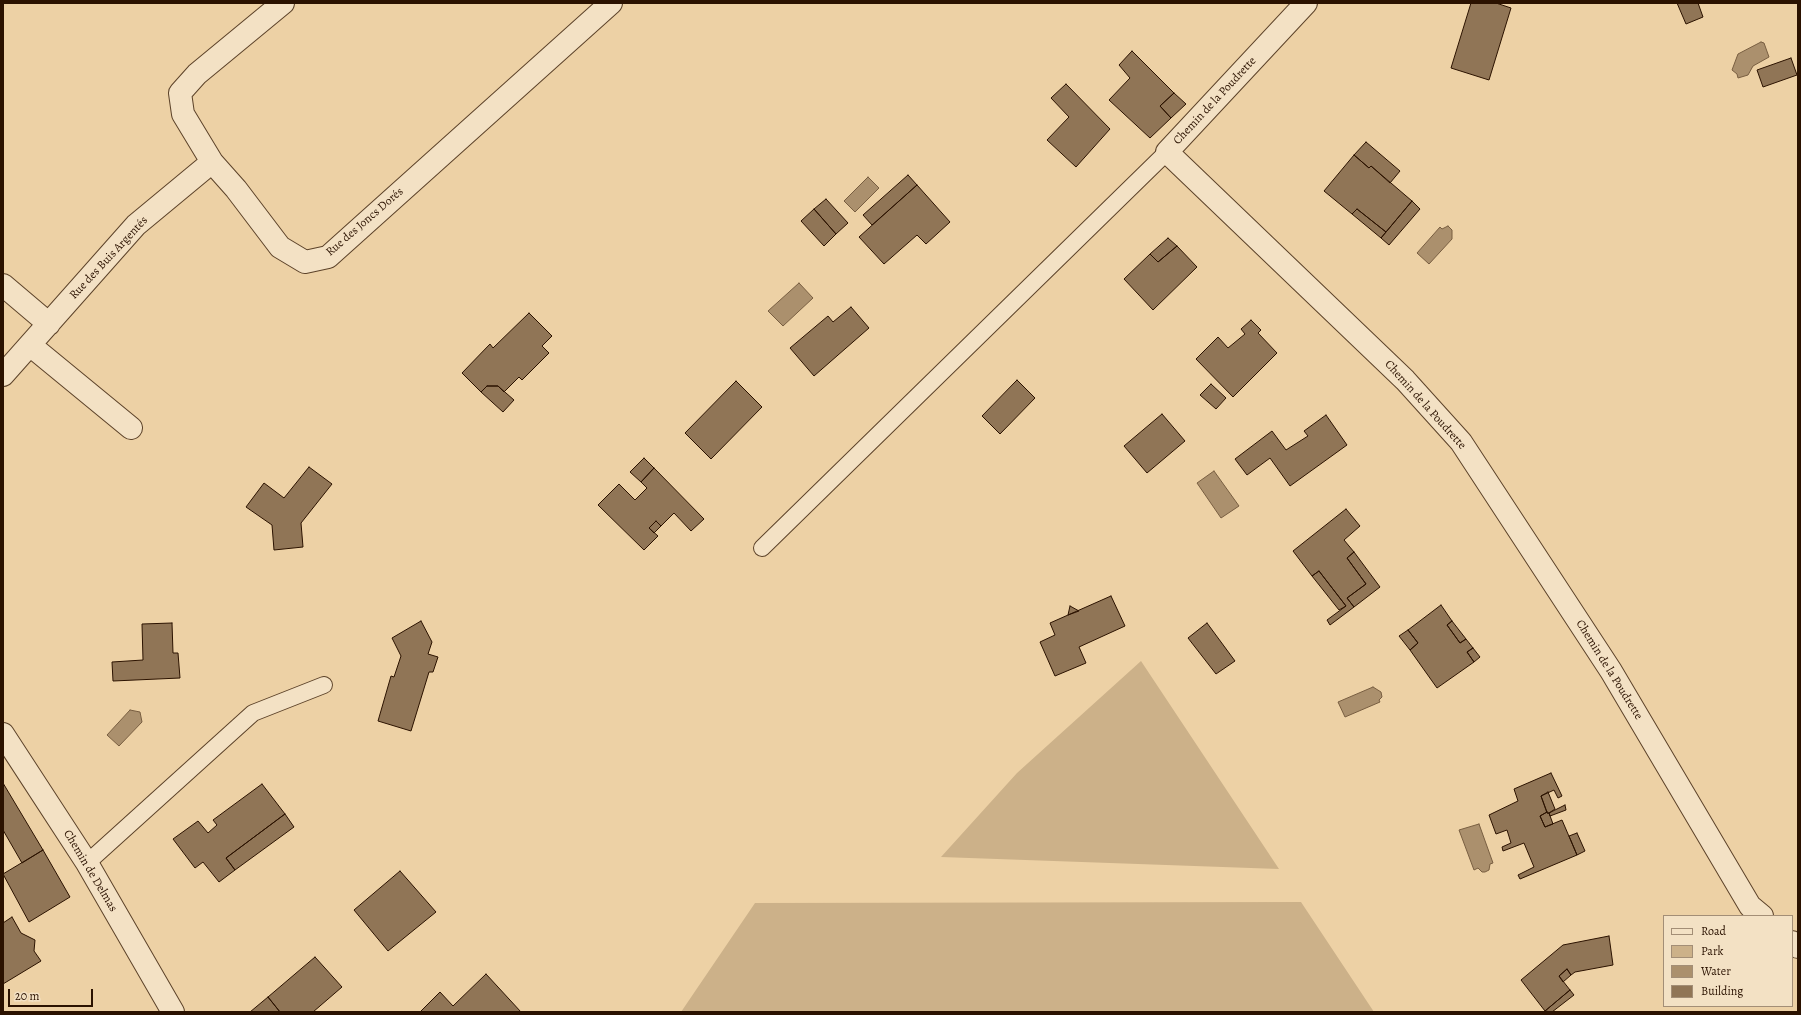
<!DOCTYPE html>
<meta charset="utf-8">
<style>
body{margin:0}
#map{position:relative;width:1801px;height:1015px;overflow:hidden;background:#edd1a5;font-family:Alegreya,serif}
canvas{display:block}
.frame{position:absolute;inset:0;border:4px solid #2b1200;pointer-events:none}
.legend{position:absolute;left:1663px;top:915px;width:130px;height:92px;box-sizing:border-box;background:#f3e1c4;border:1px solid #a38e76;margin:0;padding:5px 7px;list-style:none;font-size:12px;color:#2b1200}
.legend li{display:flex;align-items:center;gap:8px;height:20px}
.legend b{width:20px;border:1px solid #a38e76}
.scale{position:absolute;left:8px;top:989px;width:85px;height:18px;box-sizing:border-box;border:2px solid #2b1200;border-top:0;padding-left:5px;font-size:12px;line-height:14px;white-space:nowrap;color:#2b1200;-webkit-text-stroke:3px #f3e1c4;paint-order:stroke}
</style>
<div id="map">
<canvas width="1801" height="1015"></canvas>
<div class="frame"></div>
<ul class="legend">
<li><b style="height:5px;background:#f3e1c4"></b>Road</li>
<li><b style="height:11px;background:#ccb189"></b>Park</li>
<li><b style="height:11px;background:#ab906d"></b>Water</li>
<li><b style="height:11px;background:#907556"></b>Building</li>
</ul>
<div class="scale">20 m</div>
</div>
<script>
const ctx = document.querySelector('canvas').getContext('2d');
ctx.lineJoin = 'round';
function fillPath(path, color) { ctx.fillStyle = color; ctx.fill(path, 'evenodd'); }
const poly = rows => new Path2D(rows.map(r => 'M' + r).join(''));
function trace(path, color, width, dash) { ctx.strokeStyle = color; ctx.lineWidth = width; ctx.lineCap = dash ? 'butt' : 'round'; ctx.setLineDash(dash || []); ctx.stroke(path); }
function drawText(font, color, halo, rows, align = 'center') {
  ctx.font = font + ' Alegreya,serif'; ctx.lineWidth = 3; ctx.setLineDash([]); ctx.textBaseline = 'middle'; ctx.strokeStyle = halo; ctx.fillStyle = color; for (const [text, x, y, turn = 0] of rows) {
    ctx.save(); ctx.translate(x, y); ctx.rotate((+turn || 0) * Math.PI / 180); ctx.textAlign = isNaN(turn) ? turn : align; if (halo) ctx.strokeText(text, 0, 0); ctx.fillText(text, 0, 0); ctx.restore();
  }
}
const green = poly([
 [1141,661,1279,869,941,857,1017,773],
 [1301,902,1374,1012,681,1012,755,903]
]);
const water = poly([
 [1761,42,1764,43,1769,57,1753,66,1748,75,1738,78,1737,74,1732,70,1738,54,1761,42],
 [868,177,879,188,855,212,844,201,868,177],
 [1448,226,1452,230,1452,239,1429,264,1417,253,1440,227,1442,229,1448,226],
 [799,283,813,298,783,326,768,311,799,283],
 [1214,471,1239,506,1221,518,1197,483,1214,471],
 [1373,687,1381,692,1382,697,1379,700,1380,702,1345,717,1338,702,1373,687],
 [130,710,140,712,142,722,119,746,107,735,130,710],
 [1479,824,1493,863,1490,864,1489,870,1485,872,1482,872,1478,868,1474,870,1459,830,1479,824]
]);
const building = poly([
 [1471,3,1496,3,1511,8,1489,80,1451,68,1471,3],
 [1677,3,1698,3,1703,17,1686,24,1677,3],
 [1132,51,1174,93,1160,106,1171,118,1150,138,1109,100,1130,78,1119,65,1132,51],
 [1791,58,1797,75,1763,87,1757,70,1791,58],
 [1066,84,1110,129,1076,167,1047,140,1069,117,1051,98,1066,84],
 [1174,93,1186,104,1171,118,1160,106,1174,93],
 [1366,142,1400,171,1390,183,1371,166,1369,168,1354,155,1366,142],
 [1354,155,1369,168,1371,166,1412,201,1386,232,1357,209,1352,214,1324,191,1354,155],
 [908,175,917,185,872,225,863,215,908,175],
 [917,185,950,222,926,244,917,235,884,264,859,237,917,185],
 [826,199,848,223,836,234,814,209,826,199],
 [1412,201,1420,209,1389,245,1381,238,1412,201],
 [814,209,836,234,824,246,801,221,814,209],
 [1357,209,1386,232,1381,238,1352,214,1357,209],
 [1168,238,1177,246,1158,262,1150,254,1168,238],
 [1177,246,1197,267,1153,310,1124,279,1150,254,1158,262,1177,246],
 [851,307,869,328,814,376,790,348,828,316,833,322,851,307],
 [529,313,552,336,542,346,549,353,522,380,519,377,504,392,498,386,487,386,481,392,462,373,490,344,493,348,529,313],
 [1251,320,1261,330,1258,333,1277,353,1233,397,1196,359,1218,337,1228,348,1245,334,1241,329,1251,320],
 [1017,380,1035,398,1000,434,982,416,1017,380],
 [736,381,762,407,711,459,685,433,736,381],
 [1211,384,1226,398,1216,409,1200,395,1211,384],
 [487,386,498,386,514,400,503,412,481,392,487,386],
 [1162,414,1185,441,1147,473,1124,446,1162,414],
 [1326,415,1347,445,1290,486,1270,458,1247,475,1235,459,1272,431,1286,450,1308,436,1304,431,1326,415],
 [644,458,654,468,641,482,630,472,644,458],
 [309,467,332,484,301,523,303,547,274,550,272,525,246,507,264,483,284,498,309,467],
 [654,468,704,519,691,531,674,513,661,526,656,521,649,528,658,536,644,550,598,505,619,484,635,500,647,488,641,482,654,468],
 [1346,509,1360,526,1344,540,1354,552,1347,558,1366,584,1347,598,1354,607,1330,625,1327,620,1346,606,1319,571,1312,576,1293,551,1346,509],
 [656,521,661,526,654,533,649,528,656,521],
 [1354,552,1380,587,1354,607,1347,598,1366,584,1347,558,1354,552],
 [1319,571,1346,606,1339,610,1312,576,1319,571],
 [1111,596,1125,626,1079,647,1086,663,1055,676,1040,642,1055,635,1050,623,1111,596],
 [1441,605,1452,621,1447,625,1460,643,1466,639,1473,648,1467,652,1474,662,1437,688,1410,650,1418,643,1408,630,1441,605],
 [1070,606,1079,611,1068,615,1070,606],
 [421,621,432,642,428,654,438,657,433,672,429,672,411,731,378,721,391,676,394,677,401,656,392,638,421,621],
 [1452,621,1466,639,1460,643,1447,625,1452,621],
 [172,623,173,653,178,653,180,678,113,681,112,662,143,660,142,624,172,623],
 [1207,623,1235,661,1216,674,1188,638,1207,623],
 [1408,630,1418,643,1410,650,1399,636,1408,630],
 [1473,648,1480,657,1474,662,1467,652,1473,648],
 [1551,773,1562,796,1558,798,1554,790,1541,796,1547,812,1540,816,1545,827,1562,820,1577,855,1520,879,1518,875,1534,867,1524,843,1503,851,1502,847,1511,843,1507,830,1496,834,1489,815,1518,801,1514,789,1551,773],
 [3,783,43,850,22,863,3,830,3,783],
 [262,784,285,814,226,858,235,870,219,882,203,862,195,868,173,839,198,821,208,833,217,825,213,820,262,784],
 [1548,792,1555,809,1549,813,1547,813,1541,796,1548,792],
 [1565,805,1566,810,1550,816,1549,813,1565,805],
 [1547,812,1547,813,1549,813,1553,824,1545,827,1540,816,1547,812],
 [285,814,294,827,235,870,226,858,285,814],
 [1577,833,1585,851,1577,855,1569,836,1577,833],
 [43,850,70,897,29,922,3,874,43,850],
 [400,871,436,912,388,951,354,910,400,871],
 [12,917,21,933,35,940,34,951,41,961,3,984,3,923,12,917],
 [1609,936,1613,965,1575,972,1571,975,1567,969,1559,976,1570,990,1545,1011,1521,980,1563,945,1609,936],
 [315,957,342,987,313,1012,280,1012,268,997,315,957],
 [1567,969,1571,975,1563,982,1559,976,1567,969],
 [486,974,521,1012,420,1012,440,992,453,1006,486,974],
 [1570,990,1574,995,1552,1012,1545,1011,1570,990],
 [268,997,280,1012,250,1012,268,997]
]);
const service = poly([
 [762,548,1167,152],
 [87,863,253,713,324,685]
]);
const minor = poly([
 [283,3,197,74,180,93,183,114,212,162,236,189,280,247,305,262,328,257,611,3],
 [1306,3,1167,152,1405,380,1461,442,1611,671,1750,906,1762,916],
 [3,285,49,324],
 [30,345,131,428],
 [3,375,136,225,212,162],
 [3,734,87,863,173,1012],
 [1792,942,1798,947]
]);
const streetNames = [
 ["Chemin de la Poudrette",1215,101,-47],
 ["Rue des Joncs Dorés",365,222,-41],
 ["Rue des Buis Argentés",109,258,-47],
 ["Chemin de la Poudrette",1425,405,48],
 ["Chemin de la Poudrette",1609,670,58],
 ["Chemin de Delmas",90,871,59]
];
fillPath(green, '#ccb189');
fillPath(water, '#ab906d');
trace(water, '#785e41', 1);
fillPath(building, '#907556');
trace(building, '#2b1200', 1);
trace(service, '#5c4229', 18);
trace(minor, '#5c4229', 24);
trace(service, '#f3e1c4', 16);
trace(minor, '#f3e1c4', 22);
drawText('12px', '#2b1200', '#f3e1c4', streetNames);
</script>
